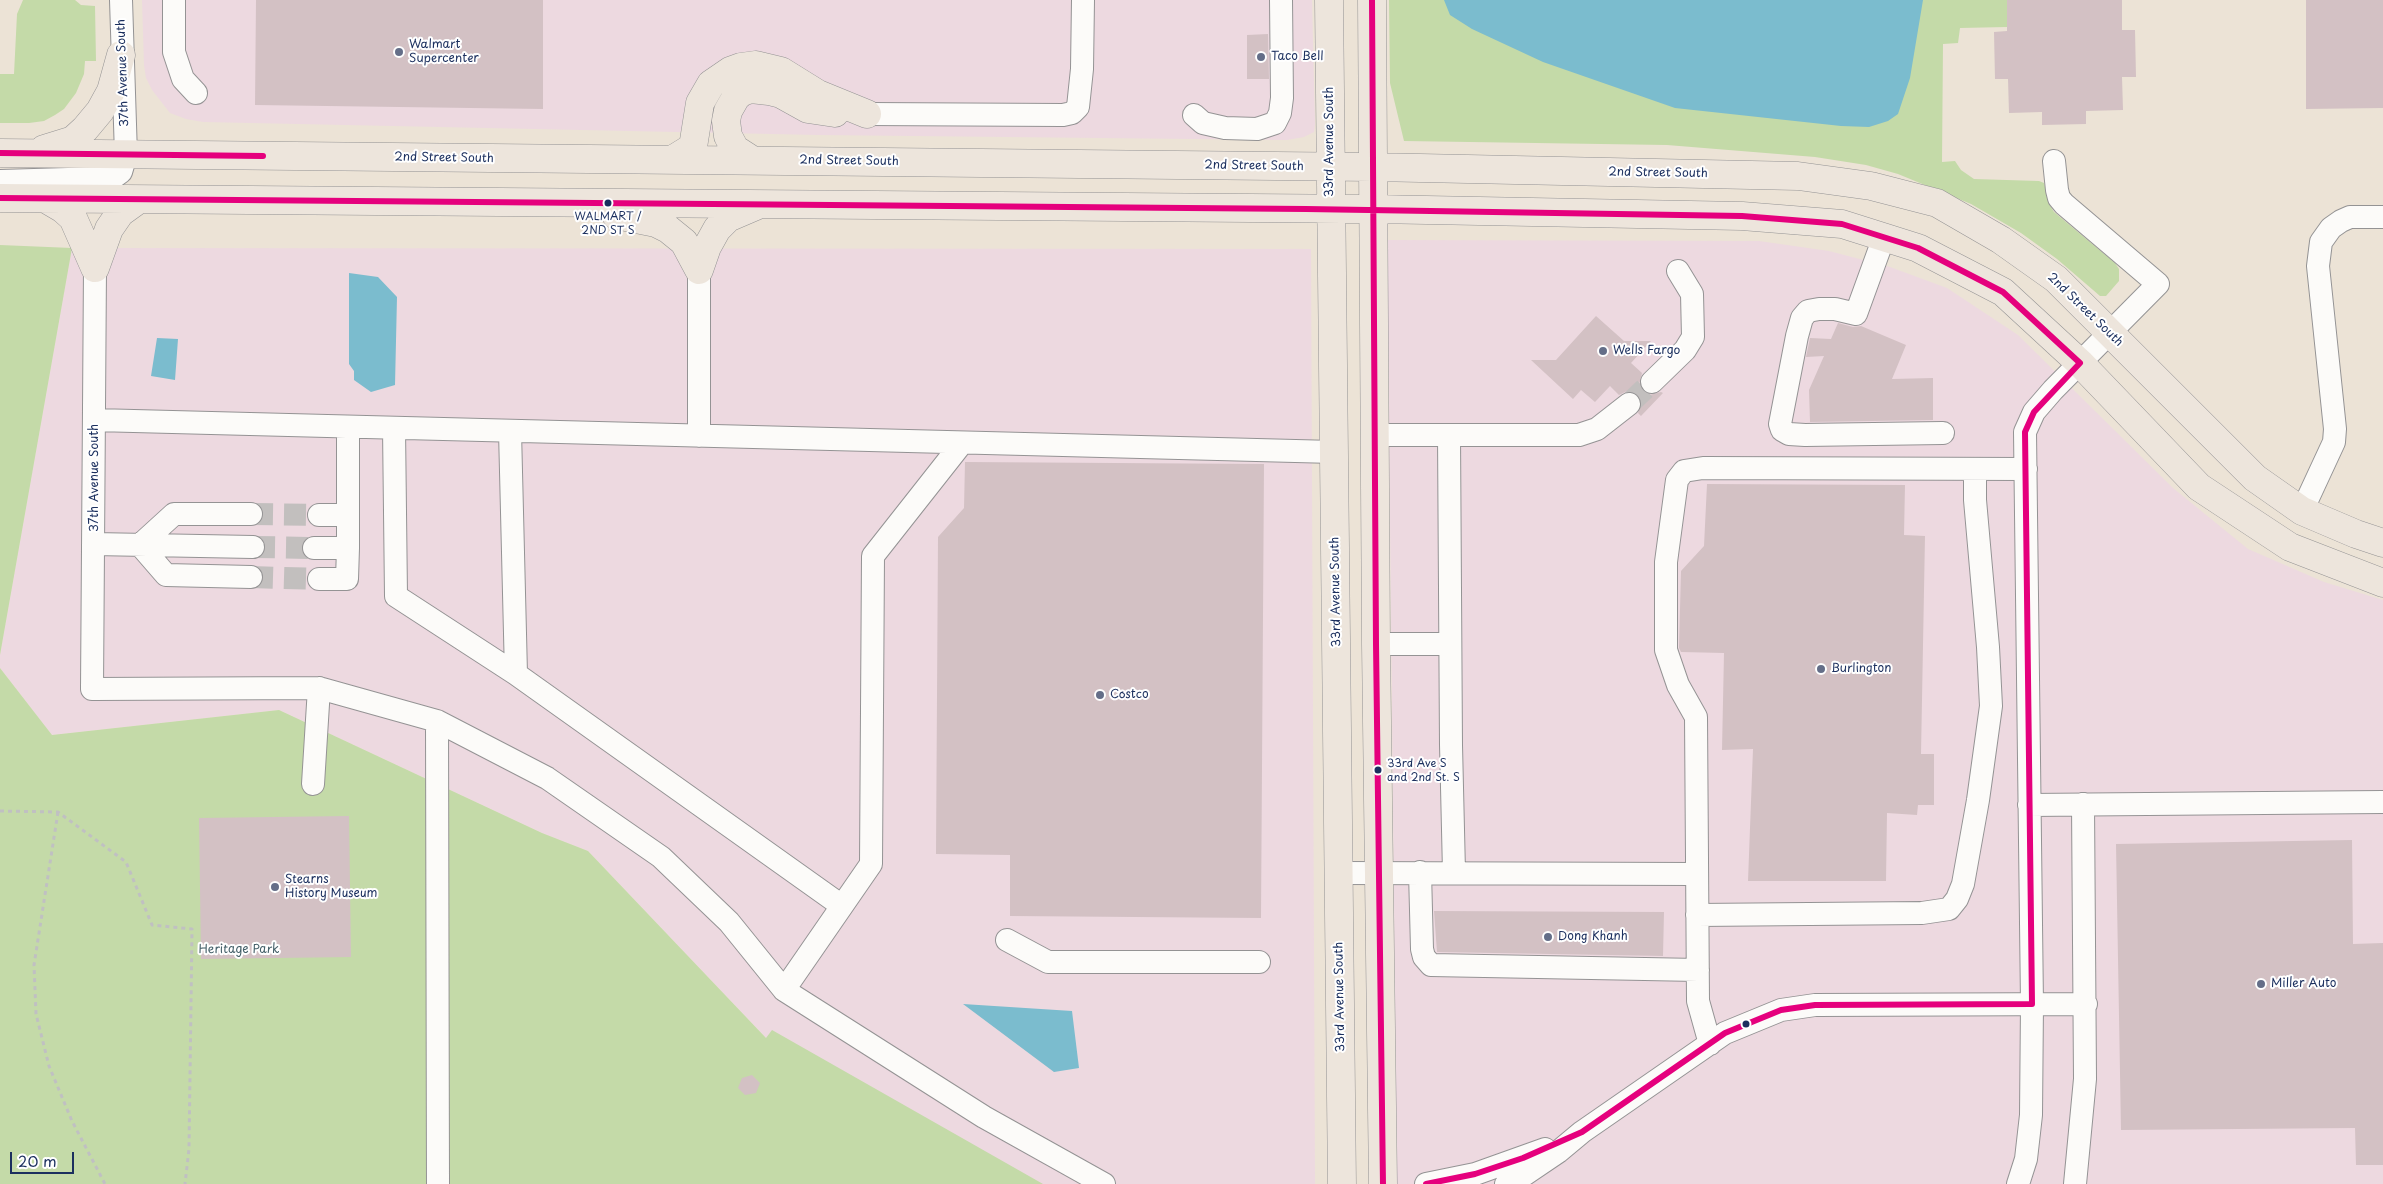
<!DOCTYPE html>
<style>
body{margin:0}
#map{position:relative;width:2383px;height:1184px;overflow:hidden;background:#ece3d6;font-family:"Playpen Sans",sans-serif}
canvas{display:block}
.scale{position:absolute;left:10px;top:1152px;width:64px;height:22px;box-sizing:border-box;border:2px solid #1b2f5e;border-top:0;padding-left:6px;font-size:15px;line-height:18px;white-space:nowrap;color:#1b2f5e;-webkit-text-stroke:4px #fff;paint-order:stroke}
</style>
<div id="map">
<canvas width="2383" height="1184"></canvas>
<div class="scale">20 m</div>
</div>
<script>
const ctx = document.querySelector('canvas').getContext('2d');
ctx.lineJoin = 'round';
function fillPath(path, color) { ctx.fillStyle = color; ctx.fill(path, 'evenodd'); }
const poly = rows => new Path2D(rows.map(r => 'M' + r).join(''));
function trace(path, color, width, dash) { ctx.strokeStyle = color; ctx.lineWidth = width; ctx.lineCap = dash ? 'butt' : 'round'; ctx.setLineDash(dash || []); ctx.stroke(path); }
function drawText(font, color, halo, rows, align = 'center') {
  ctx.font = font + ' "Playpen Sans",sans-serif'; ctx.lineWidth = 4; ctx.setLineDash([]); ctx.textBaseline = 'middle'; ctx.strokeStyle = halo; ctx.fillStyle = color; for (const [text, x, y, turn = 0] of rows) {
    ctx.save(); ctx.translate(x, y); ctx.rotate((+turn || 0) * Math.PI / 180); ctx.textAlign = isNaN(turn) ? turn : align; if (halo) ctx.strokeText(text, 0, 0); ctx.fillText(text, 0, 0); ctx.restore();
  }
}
const built = poly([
 [142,0,1312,0,1315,124,1314,132,1304,137,1287,140,819,135,203,122,186,119,170,113,152,90,146,78,144,65],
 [1387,240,1759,241,1829,251,1890,267,1947,288,2018,335,2173,488,2248,549,2324,582,2383,600,2383,1184,1397,1184],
 [72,248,1311,249,1315,1184,998,1184,810,1084,588,851,542,833,279,710,52,735,0,668,0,655]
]);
const green = poly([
 [23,0,75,0,81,5,95,6,96,61,85,61,84,74,76,93,64,109,55,115,44,121,29,123,0,123,0,74,14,74,17,14],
 [1389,0,2007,0,2007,27,1960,28,1958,43,1943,44,1942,162,1955,161,1961,170,1974,179,2039,181,2044,183,2049,204,2054,212,2115,263,2119,269,2119,281,2106,296,2100,296,2057,259,2021,233,1971,204,1898,174,1866,165,1815,157,1667,145,1404,141,1390,83],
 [0,245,72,248,0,655],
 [0,668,52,735,279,710,542,833,588,851,766,1038,772,1030,1043,1184,0,1184]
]);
const water = poly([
 [1444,0,1923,0,1910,78,1898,114,1888,121,1869,127,1841,126,1675,108,1543,62,1472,29,1450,15],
 [349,273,378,277,397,297,395,385,371,392,354,380,354,371,349,364],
 [157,338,178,339,175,380,151,376],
 [963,1004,1072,1011,1079,1068,1054,1072]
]);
const building = poly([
 [256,0,543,0,543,109,255,105],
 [2007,0,2122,0,2122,30,2135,30,2136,77,2122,77,2123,110,2086,111,2086,124,2042,125,2042,112,2009,113,2008,79,1995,79,1994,32,2007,31],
 [2306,0,2383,0,2383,108,2306,109],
 [1268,34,1269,79,1247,79,1247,35],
 [1596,316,1624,341,1651,341,1631,363,1642,373,1639,385,1643,391,1649,395,1661,392,1663,393,1641,416,1638,413,1642,402,1634,392,1627,391,1619,395,1610,386,1595,402,1581,390,1573,399,1531,360,1556,360],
 [1838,323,1853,327,1861,326,1906,345,1892,379,1933,378,1933,420,1810,422,1809,390,1824,356,1806,357,1810,338,1831,339],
 [965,462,1264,464,1261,918,1010,916,1010,855,936,854,938,537,964,508],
 [1707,484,1905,485,1904,535,1925,536,1921,754,1934,754,1934,805,1918,805,1917,815,1887,813,1886,881,1748,881,1753,749,1722,750,1724,653,1681,652,1679,648,1681,571,1704,546],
 [349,816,351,957,201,959,199,818],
 [2352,840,2353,944,2383,943,2383,1165,2356,1165,2355,1128,2121,1130,2116,844],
 [1434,911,1664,912,1663,956,1437,952],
 [752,1075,760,1083,756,1093,745,1095,738,1088,742,1078]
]);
const minorTunnel = poly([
 [1629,404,1652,382],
 [251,514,319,515],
 [253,547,314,548],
 [251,577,319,579]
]);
const path = poly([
 [0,811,58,812,126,862,152,925,192,929,189,1149,185,1184],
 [58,812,34,965,36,1014,49,1066,72,1121,105,1184]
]);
const minor = poly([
 [174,0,174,52,183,79,196,93],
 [867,114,1063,115,1072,113,1078,107,1082,69,1083,0],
 [1194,115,1203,123,1225,128,1257,129,1275,123,1280,113,1282,98,1281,0],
 [0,181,102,178,114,177,121,172,126,155,121,0],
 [1884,237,1856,314,1835,309,1819,309,1808,311,1802,318,1797,336,1780,424,1782,430,1789,434,1805,435,1943,433],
 [95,268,92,689,319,688,437,721,547,778,661,857,729,922,784,990,984,1117,1104,1184],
 [699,270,699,436],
 [1652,382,1685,350,1693,337,1692,294,1678,271],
 [95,420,1334,452],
 [394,428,396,596,516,674],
 [510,431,516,674,842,906],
 [1374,435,1579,435,1597,429,1629,404],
 [1449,435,1451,745,1454,872],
 [2302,511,2334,442,2335,429,2318,266,2321,242,2331,228,2341,221,2350,217,2383,217],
 [319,515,348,515],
 [94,544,253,547],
 [314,548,348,548,348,427],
 [251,577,166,575,140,545,174,514,251,514],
 [319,579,347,579,348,548],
 [1376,644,1450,644],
 [437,721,438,1184],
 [313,784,319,688],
 [2029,805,2383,802],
 [1420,872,1422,949,1424,957,1431,965,1698,970],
 [1339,873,1696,874],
 [1697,915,1922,913,1949,909,1957,899,1963,884,1978,800,1991,706,1988,647,1975,500,1975,469],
 [1007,940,1048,962,1259,962],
 [784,990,871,864,873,556,962,443],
 [1710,1044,1698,1001,1696,717,1678,685,1666,650,1666,562,1677,480,1684,471,1703,468,2026,469],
 [1426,1184,1475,1174,1545,1149],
 [1506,1184,1518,1179,1558,1152,1582,1132,1725,1033,1781,1010,1815,1005,2086,1004],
 [2018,1184,2026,1159,2031,1115,2032,1004,2025,432,2034,412,2053,390,2158,284,2064,204,2059,198,2057,190,2054,161],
 [2075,1184,2085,1079,2083,804]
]);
const major = poly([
 [1329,0,1342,1184],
 [1372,0,1376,644,1383,1184],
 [44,149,73,140,85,129,100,111,111,91,121,55],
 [0,153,1373,167,1798,176,1871,186,1937,203,2001,240,2056,279,2255,478,2302,511,2356,534,2383,543],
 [672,160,693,147,700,103,711,84,730,71,741,67,756,65,781,71,818,94,867,114],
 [752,160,735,149,728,136,726,121,728,111,736,97,742,92,751,89,769,91,781,94,808,109,835,113],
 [0,198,1374,209,1742,216,1842,224,1918,248,2003,292,2080,363,2199,487,2290,547,2383,583],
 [46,199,63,209,73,218,95,268],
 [616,215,656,223,668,229,684,242,699,270],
 [95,268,109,229,120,213,138,200],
 [699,270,707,247,717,229,728,218,756,206]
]);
const bus1 = poly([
 [1372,0,1376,644,1383,1184],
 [0,153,263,156],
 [0,198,1306,209,1742,216,1842,224,1918,248,2003,292,2080,363,2034,412,2025,432,2032,1004,1815,1005,1781,1010,1725,1033,1582,1132,1523,1158,1475,1174,1426,1184]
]);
const markers = [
 [399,52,5,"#646e88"],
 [1261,57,5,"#646e88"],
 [608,203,4.5,"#1b2f5e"],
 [1603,351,5,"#646e88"],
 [1821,669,5,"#646e88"],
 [1100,695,5,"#646e88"],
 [1378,770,4.5,"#1b2f5e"],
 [275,887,5,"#646e88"],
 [1548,937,5,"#646e88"],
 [2261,984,5,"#646e88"],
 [1746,1024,4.5,"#1b2f5e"]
];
const busNames = [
 ["WALMART /",608,217],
 ["2ND ST S",608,231],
 ["33rd Ave S",1387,764,"left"],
 ["and 2nd St. S",1387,778,"left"]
];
const poiNames = [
 ["Walmart",409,45],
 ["Supercenter",409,59],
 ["Taco Bell",1271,57],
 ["Wells Fargo",1613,351],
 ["Burlington",1831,669],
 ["Costco",1110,695],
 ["Stearns",285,880],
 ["History Museum",285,894],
 ["Dong Khanh",1558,937],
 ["Miller Auto",2271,984]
];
const streetNames = [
 ["37th Avenue South",123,73,-92],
 ["33rd Avenue South",1330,142,-90],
 ["2nd Street South",444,158,1],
 ["2nd Street South",849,161,1],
 ["2nd Street South",1254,166,1],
 ["2nd Street South",1658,173,1],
 ["2nd Street South",2085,310,44],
 ["37th Avenue South",95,478,-90],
 ["33rd Avenue South",1336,592,-91],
 ["33rd Avenue South",1340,997,-91]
];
const parkNames = [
 ["Heritage Park",239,950]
];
fillPath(built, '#edd9e0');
fillPath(green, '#c4daa8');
fillPath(water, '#7bbcce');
fillPath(building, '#d3c1c4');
trace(minorTunnel, '#c2bfbe', 22, [22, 11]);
trace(minor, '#949394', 24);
trace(major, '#949394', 29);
trace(path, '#c0c0c2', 3, [4, 4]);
trace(minor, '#fcfbf9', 22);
trace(major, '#ede5dc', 28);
trace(bus1, '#e5007d', 6);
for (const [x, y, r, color] of markers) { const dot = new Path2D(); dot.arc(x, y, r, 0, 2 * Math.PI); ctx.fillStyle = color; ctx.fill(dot); trace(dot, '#fff', 2); }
drawText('11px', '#1b2f5e', '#fff', busNames);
drawText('12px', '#1b2f5e', '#fff', poiNames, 'left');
drawText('12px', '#1b2f5e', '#fff', streetNames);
drawText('12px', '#446069', '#fff', parkNames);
</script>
